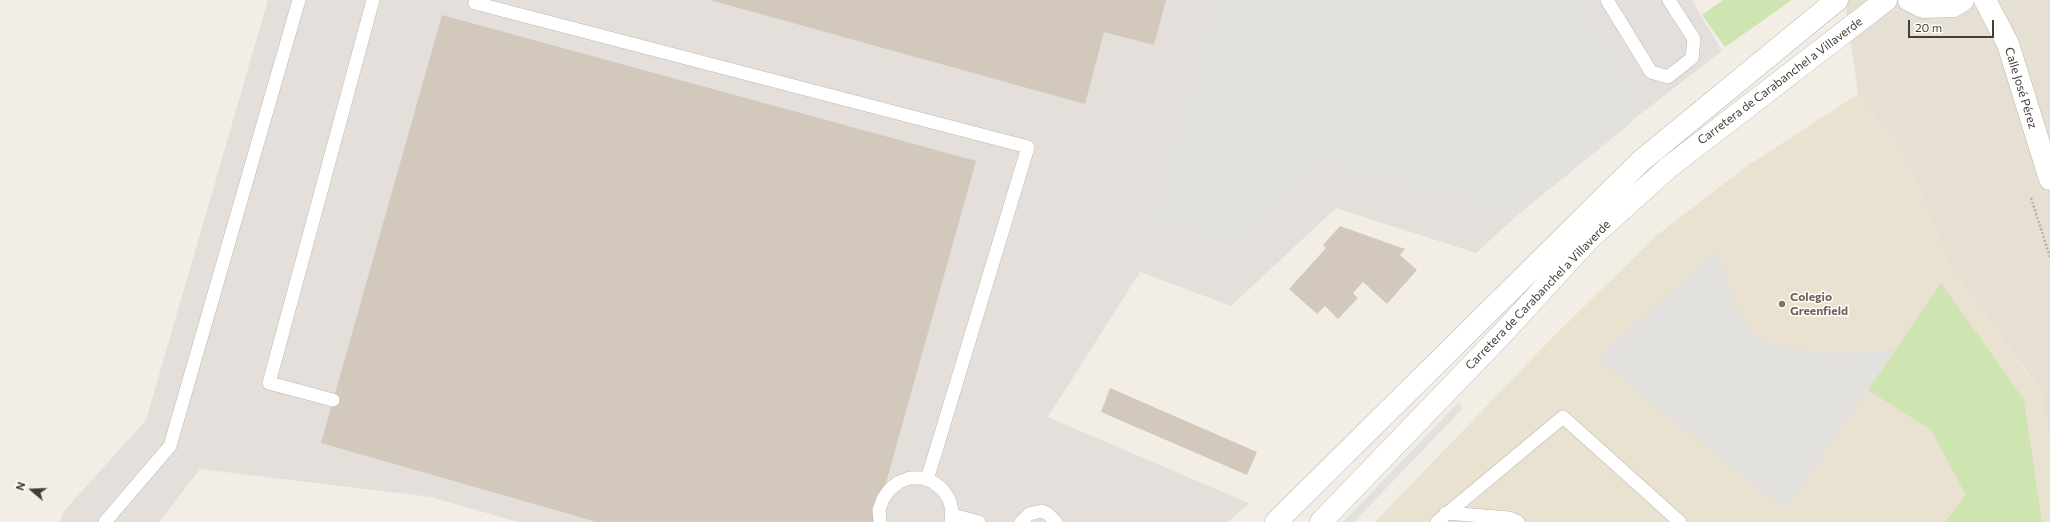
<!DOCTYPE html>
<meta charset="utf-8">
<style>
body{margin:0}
#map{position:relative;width:2050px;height:522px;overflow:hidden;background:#f2eee6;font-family:Commissioner,sans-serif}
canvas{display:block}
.north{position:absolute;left:12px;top:470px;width:40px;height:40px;-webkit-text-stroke:3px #fff;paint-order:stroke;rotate:289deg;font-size:11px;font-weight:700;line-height:16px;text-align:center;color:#443e36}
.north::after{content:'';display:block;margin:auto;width:14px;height:18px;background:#443e36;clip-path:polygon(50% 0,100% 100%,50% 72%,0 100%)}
.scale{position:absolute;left:1908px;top:20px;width:86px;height:18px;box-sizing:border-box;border:2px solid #443e36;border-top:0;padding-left:5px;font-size:12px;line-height:14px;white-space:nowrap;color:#443e36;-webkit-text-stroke:3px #fff;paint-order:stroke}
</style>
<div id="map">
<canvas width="2050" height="522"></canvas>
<div class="north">N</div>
<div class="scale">20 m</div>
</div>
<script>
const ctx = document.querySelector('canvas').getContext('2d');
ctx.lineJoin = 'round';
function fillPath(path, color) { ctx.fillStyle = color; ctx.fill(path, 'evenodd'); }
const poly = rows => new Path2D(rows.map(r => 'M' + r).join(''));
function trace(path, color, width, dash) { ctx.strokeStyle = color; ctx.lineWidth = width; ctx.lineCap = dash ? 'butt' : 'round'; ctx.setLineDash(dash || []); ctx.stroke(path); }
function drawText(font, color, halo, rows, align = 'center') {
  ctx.font = font + ' Commissioner,sans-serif'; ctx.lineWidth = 3; ctx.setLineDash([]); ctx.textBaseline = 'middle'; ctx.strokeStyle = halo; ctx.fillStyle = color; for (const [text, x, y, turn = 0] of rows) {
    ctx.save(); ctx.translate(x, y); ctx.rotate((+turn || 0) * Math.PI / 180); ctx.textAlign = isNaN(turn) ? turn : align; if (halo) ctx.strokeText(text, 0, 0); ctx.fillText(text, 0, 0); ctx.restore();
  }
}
const residential = poly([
 [1845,0,2050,0,2050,448,2041,391,1952,270,1904,153,1858,94]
]);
const industrial = poly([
 [268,0,1692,0,1722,51,1564,173,1476,253,1336,208,1231,306,1140,272,1048,417,1249,503,1228,522,518,522,431,497,200,469,159,522,60,522,64,511,146,420]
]);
const education = poly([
 [1858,94,1904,153,1952,270,2041,392,2050,448,2050,522,1375,522,1553,337,1656,236,1744,168]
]);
const green = poly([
 [1723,0,1792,0,1725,47,1702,15],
 [1941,283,2024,400,2042,522,1945,522,1966,495,1931,430,1868,390]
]);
const parking = poly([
 [1210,0,1582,0,1632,78,1631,123,1514,218,1324,170,1245,251,1149,222],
 [1717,249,1732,297,1752,333,1782,346,1834,353,1895,350,1785,510,1596,359],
 [1458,403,1463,408,1354,522,1343,522]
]);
const building = poly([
 [710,0,1166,0,1154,45,1104,32,1085,104],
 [442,15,976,161,875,522,597,522,321,443],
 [1340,226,1405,249,1400,255,1417,270,1387,304,1363,282,1353,293,1358,298,1338,319,1325,306,1317,314,1289,289,1326,248,1323,245],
 [1110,388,1257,452,1247,475,1101,412]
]);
const path = poly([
 [2031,198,2050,257]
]);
const service = poly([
 [476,0,475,3,1028,147,927,480],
 [1607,0,1651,72,1668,77,1692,58,1694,39,1669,0],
 [333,400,269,383,373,0],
 [1446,513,1509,518,1518,522],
 [952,515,979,522],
 [105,522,170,446,299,0],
 [880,522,879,510,883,499,890,489,899,482,910,478,922,478,933,482,942,489,949,499,952,510,951,522],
 [1021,522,1029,514,1042,511,1048,514,1056,522],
 [1437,522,1563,417,1680,522]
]);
const minor = poly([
 [1985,0,2008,44,2050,179]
]);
const tertiary = poly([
 [1909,0,1923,7,1953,6,1963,0],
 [1276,522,1641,161,1837,0],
 [1321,522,1502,334,1589,239,1669,167,1886,0]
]);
const markers = [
 [1782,304,4,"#8d6e63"]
];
const streetNames = [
 ["Carretera de Carabanchel a Villaverde",1780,81,-37],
 ["Calle José Pérez",2021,88,73],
 ["Carretera de Carabanchel a Villaverde",1538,295,-46]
];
const educationNames = [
 ["Colegio",1790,297],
 ["Greenfield",1790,311]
];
fillPath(residential, '#e5dfd4');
fillPath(industrial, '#e4dfdb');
fillPath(education, '#eae2d0');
fillPath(green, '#cee4b1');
fillPath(parking, '#e3e1de');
fillPath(building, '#d2c9bc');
trace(service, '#bfb8ac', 14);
trace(minor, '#bfb8ac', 23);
trace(tertiary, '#bfb8ac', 23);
trace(path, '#bdb09b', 2.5, [2, 2]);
trace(service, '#fff', 13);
trace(minor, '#fff', 22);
trace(tertiary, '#fff', 22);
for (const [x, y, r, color] of markers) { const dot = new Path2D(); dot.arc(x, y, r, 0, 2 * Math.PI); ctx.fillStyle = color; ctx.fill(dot); trace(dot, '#fff', 1.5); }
drawText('12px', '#443e36', '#fff', streetNames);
drawText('bold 12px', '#785e54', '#fff', educationNames, 'left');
</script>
